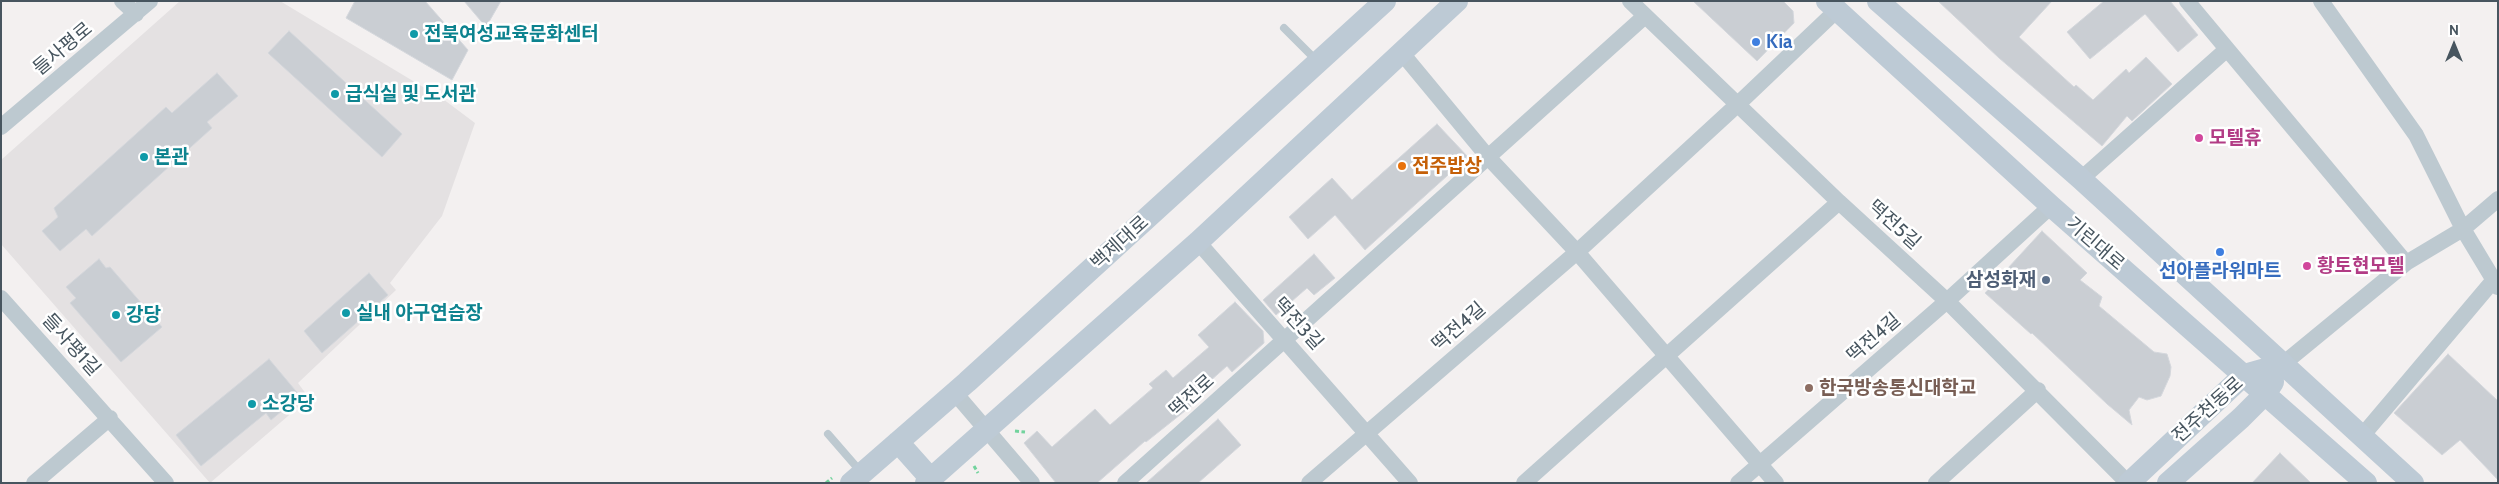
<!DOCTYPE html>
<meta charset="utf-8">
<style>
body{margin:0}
#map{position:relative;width:2499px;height:484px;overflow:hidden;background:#f3f0f0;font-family:Cabin,sans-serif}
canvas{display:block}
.frame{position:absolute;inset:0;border:2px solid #47555f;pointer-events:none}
.north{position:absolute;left:2429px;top:20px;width:50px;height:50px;-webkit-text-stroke:4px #fff;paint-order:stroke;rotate:0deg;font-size:14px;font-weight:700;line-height:20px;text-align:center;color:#47555f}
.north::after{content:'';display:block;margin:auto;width:18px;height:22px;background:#47555f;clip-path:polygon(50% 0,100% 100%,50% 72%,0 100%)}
</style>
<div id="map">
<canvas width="2499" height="484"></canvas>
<div class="frame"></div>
<div class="north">N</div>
</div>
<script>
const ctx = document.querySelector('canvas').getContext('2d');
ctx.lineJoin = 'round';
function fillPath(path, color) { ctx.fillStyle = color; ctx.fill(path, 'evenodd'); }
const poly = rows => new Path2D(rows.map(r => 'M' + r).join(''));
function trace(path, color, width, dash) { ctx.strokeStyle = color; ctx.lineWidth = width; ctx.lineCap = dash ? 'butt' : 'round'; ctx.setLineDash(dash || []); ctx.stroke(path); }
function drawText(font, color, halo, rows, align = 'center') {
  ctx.font = font + ' Cabin,"Noto Sans KR",sans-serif'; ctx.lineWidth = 5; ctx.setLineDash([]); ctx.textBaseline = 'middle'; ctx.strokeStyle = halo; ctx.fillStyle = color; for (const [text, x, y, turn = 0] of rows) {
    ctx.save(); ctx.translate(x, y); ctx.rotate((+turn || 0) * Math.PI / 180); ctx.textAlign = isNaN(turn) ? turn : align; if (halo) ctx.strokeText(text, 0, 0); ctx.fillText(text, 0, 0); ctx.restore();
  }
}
const education = poly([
 [180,1,280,1,443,99,475,123,442,216,390,283,396,290,298,383,309,398,210,483,1,244,1,160]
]);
const building = poly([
 [355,1,425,1,468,50,452,80,346,18,355,1],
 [464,1,501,1,486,27,464,1],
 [1693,1,1783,1,1793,11,1794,23,1757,61,1693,1],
 [1938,1,2052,1,2019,37,2074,87,2076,85,2093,100,2126,69,2129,73,2146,57,2172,84,2132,121,2127,116,2102,146,1999,58,1938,1],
 [2104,1,2170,1,2198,35,2178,52,2145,14,2090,59,2067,32,2104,1],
 [289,31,402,134,382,157,268,53,289,31],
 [217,73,238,96,207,122,212,128,92,236,86,229,60,251,42,231,58,217,54,208,166,107,172,113,217,73],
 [1437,124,1468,157,1365,250,1335,215,1308,239,1289,217,1332,178,1352,200,1437,124],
 [2042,231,2087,273,2080,280,2102,297,2099,306,2154,352,2167,354,2171,367,2170,376,2161,396,2147,400,2139,397,2129,410,2132,425,2107,404,2032,333,2031,334,1985,293,2042,231],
 [1314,254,1335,278,1314,295,1307,288,1276,315,1263,300,1314,254],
 [99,259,106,268,110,267,162,327,121,362,70,303,76,298,66,287,99,259],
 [369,273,388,295,322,353,304,331,369,273],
 [1235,302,1263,331,1264,343,1232,372,1227,366,1191,398,1195,403,1146,442,1145,441,1097,483,1056,483,1024,443,1037,431,1052,447,1095,409,1110,425,1153,388,1149,384,1166,370,1173,378,1209,347,1198,335,1235,302],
 [2448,354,2498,401,2498,480,2460,440,2442,455,2394,413,2448,354],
 [269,359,300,396,271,420,266,413,201,466,176,435,269,359],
 [1218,419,1241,445,1198,483,1146,483,1218,419],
 [2280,453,2311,483,2252,483,2280,453]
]);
const path = poly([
 [1015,431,1025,432],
 [974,466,978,473],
 [826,483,832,478]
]);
const lane = poly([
 [1284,28,1316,60],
 [828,434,861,472]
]);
const street = poly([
 [122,1,136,14],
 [1630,1,1839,202,1947,301,2128,483],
 [2187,1,2406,263],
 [2321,1,2416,135,2463,229,2498,287],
 [1401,52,1488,157,1577,252,1776,483],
 [1,127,150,1],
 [2081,179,2226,50],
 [1198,242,1410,483],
 [1,298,166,483],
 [2283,364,2406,263,2463,229,2498,199],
 [955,393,1032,483],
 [2362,436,2493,281],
 [34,483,110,418],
 [1125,483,1645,16],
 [1309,483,1577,252,1737,105,1837,10],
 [1524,483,1839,202],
 [1738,483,1947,301,2051,206],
 [1936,483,2038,390]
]);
const secondary = poly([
 [1827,1,2051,206,2366,483],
 [1878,1,2081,179,2413,483],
 [898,442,931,479],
 [851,483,967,382,1385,1],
 [926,483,1198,242,1457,1],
 [2129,483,2244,375,2283,364],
 [2168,483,2241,418,2266,393,2273,382]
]);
const markers = [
 [414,34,5,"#0f9aa8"],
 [1756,42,5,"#3f7fe0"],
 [335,94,5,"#0f9aa8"],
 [2199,138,5,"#d1479c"],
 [144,157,5,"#0f9aa8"],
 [1402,166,5,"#e8710a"],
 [2220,252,5,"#3f7fe0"],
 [2307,266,5,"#d1479c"],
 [2046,280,5,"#5c6f8a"],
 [346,313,5,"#0f9aa8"],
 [116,315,5,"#0f9aa8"],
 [1809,388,5,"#8d6e63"],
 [252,404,5,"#0f9aa8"]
];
const cultureNames = [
 ["전북여성교육문화센터",424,34],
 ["급식실 및 도서관",345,94],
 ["본관",154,157],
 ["실내 야구연습장",356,313],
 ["강당",126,315],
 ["소강당",262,404]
];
const shopNames = [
 ["Kia",1766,42],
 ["선아플라워마트",2220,271,"center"]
];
const streetNames = [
 ["들사평로",63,49,-40],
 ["떡전5길",1894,225,42],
 ["백제대로",1120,243,-42],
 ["기린대로",2095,244,41],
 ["떡전3길",1298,324,48],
 ["떡전4길",1459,327,-41],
 ["떡전4길",1874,338,-41],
 ["들사평1길",71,345,48],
 ["떡전로",1192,396,-42],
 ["전주천동로",2208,410,-42]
];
const hotelNames = [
 ["모텔휴",2209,138],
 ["황토현모텔",2317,266]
];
const foodNames = [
 ["전주밥상",1412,166]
];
const serviceNames = [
 ["삼성화재",2036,280]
];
const educationNames = [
 ["한국방송통신대학교",1819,388]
];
fillPath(education, '#e4e1e2');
fillPath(building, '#caced3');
trace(building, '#d4d7dc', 1);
trace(path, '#72d39d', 3, [4, 2.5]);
trace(lane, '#bdc9d0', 8);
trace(street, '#bdc9d0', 16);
trace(secondary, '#bdcad5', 22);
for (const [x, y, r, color] of markers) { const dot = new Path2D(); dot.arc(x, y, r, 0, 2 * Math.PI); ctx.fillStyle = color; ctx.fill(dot); trace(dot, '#fff', 2); }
drawText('bold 19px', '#0d838f', '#fff', cultureNames, 'left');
drawText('bold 19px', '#366cbe', '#fff', shopNames, 'left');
drawText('19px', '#47555f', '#fff', streetNames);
drawText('bold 19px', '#b23c85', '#fff', hotelNames, 'left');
drawText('bold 19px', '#c56008', '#fff', foodNames, 'left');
drawText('bold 19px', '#4e5e75', '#fff', serviceNames, 'right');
drawText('bold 19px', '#785e54', '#fff', educationNames, 'left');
</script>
